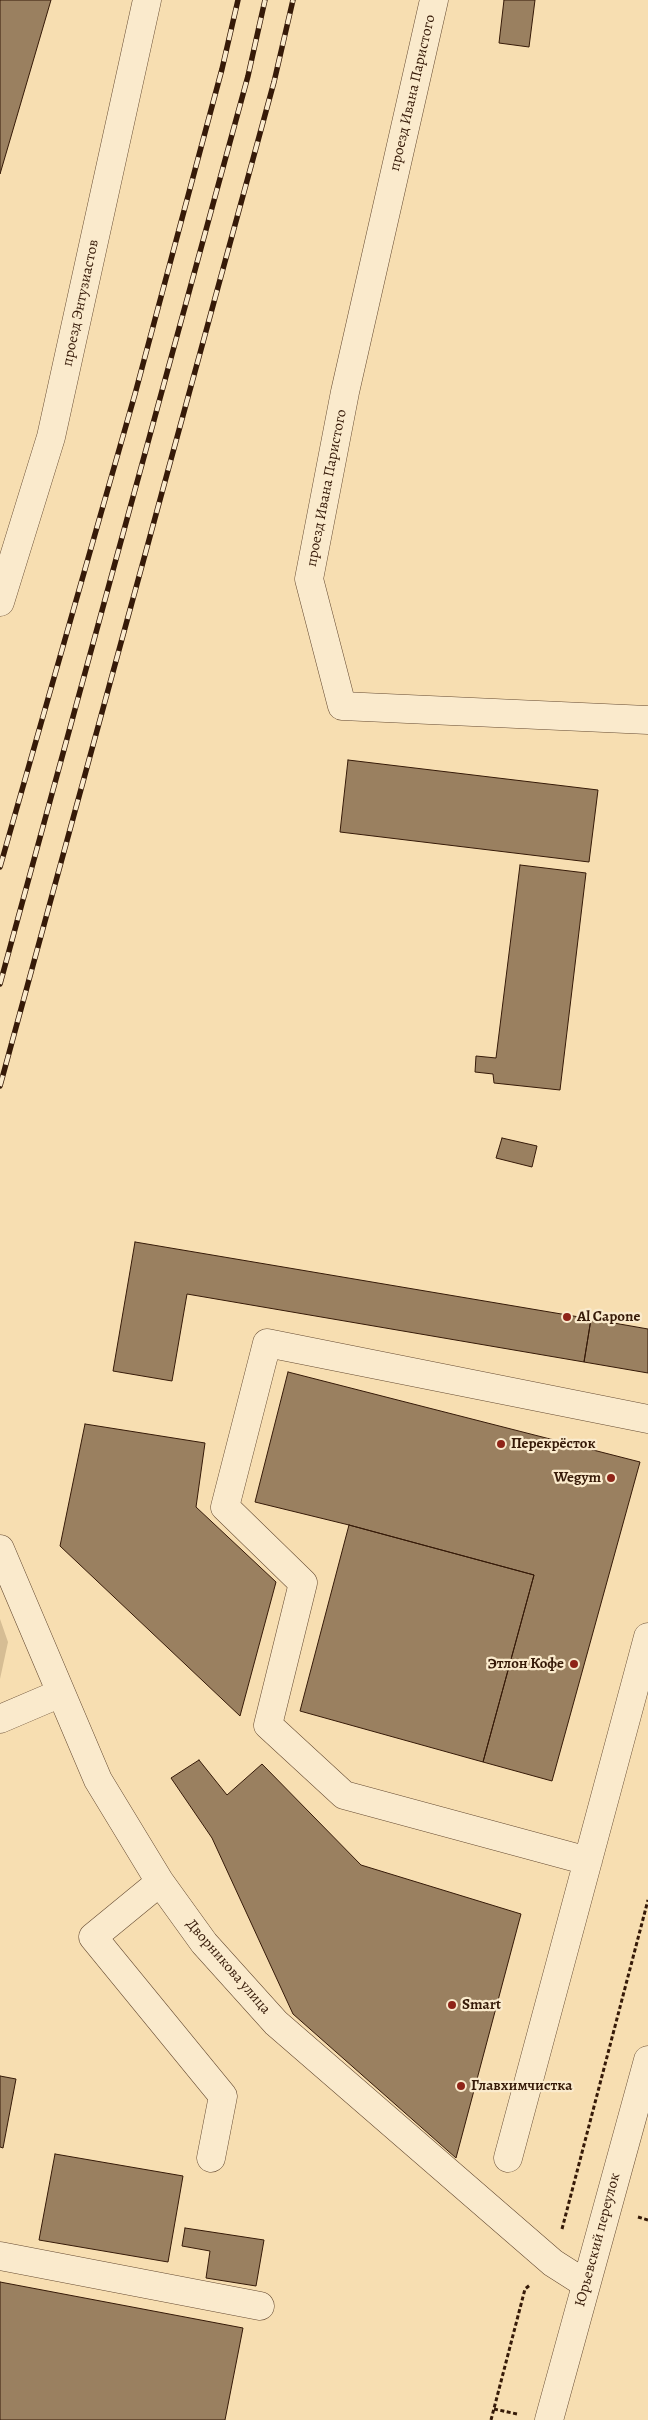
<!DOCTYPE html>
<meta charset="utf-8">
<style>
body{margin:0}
canvas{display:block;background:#f7deb1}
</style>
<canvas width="648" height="2420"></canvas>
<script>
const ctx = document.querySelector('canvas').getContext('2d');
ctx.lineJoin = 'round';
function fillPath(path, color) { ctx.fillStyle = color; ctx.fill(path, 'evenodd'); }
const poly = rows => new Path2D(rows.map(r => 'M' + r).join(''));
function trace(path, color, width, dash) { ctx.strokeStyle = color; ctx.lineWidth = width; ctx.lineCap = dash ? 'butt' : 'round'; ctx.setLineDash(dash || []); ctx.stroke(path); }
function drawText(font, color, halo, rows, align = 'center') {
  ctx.font = font + ' Alegreya,serif'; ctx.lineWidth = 4.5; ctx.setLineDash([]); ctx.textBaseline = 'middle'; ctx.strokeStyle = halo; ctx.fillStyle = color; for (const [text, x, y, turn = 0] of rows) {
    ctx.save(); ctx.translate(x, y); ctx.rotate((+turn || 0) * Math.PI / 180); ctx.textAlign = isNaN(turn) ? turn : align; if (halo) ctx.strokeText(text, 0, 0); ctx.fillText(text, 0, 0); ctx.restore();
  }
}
const green = poly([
 [0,1619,8,1642,0,1679]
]);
const building = poly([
 [0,0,51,0,0,174,0,0],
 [504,0,535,0,529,47,499,43,504,0],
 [348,760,598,790,589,862,340,832,348,760],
 [520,865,586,873,560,1090,494,1083,493,1074,475,1072,476,1056,496,1058,520,865],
 [502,1138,537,1146,532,1167,496,1158,502,1138],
 [135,1242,591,1319,584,1362,187,1294,172,1381,113,1371,135,1242],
 [591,1319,648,1329,648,1373,584,1362,591,1319],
 [288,1372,640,1462,552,1781,483,1762,534,1575,349,1525,255,1502,288,1372],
 [85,1424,205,1443,196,1507,276,1582,240,1716,60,1546,85,1424],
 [349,1525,534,1575,483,1762,300,1711,349,1525],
 [199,1760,227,1795,262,1764,361,1865,521,1914,456,2158,293,2014,212,1838,171,1778,199,1760],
 [0,2076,16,2079,3,2148,0,2147,0,2076],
 [55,2154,183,2176,168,2262,39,2240,55,2154],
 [185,2228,264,2240,256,2286,206,2278,210,2251,182,2246,185,2228],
 [0,2282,243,2328,225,2420,0,2420,0,2282]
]);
const path = poly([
 [638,2217,648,2220],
 [562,2229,648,1900],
 [494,2409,517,2414],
 [491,2420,525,2289,530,2285]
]);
const minor = poly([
 [434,0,345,392,309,579,342,706,648,720],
 [0,602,51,437,147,0],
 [0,1549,98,1780,160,1882,204,1943,276,2023,553,2263,586,2284],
 [0,1719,61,1693],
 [588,1861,344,1795,268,1725,303,1583,225,1507,267,1343,648,1419],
 [160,1882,93,1937,223,2096,211,2158],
 [508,2158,648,1637],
 [0,2256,260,2306],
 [549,2420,648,2060]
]);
const rail = poly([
 [0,867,135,394,222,69,238,0],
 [0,984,248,76,265,0],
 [0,1086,274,82,293,0]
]);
const markers = [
 [567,1317,5,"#8f2418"],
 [501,1444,5,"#8f2418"],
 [611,1478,5,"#8f2418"],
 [574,1664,5,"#8f2418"],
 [452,2005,5,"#8f2418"],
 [461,2086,5,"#8f2418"]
];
const streetNames = [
 ["проезд Ивана Паристого",413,93,-77],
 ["проезд Энтузиастов",81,303,-78],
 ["проезд Ивана Паристого",327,488,-79],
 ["Дворникова улица",228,1967,49],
 ["Юрьевский переулок",598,2240,-75]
];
const poiNames = [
 ["Al Capone",577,1317],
 ["Перекрёсток",511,1444],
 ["Wegym",601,1478,"right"],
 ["Этлон Кофе",564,1664,"right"],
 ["Smart",462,2005],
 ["Главхимчистка",471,2086]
];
fillPath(green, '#d6bd94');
fillPath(building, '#9a8060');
trace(building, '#361a08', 1);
trace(minor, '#664b32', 29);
trace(path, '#361a08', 3, [4, 2.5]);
trace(minor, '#faeacc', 28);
trace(rail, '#361a08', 5.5);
trace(rail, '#faeacc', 4, [11]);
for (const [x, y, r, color] of markers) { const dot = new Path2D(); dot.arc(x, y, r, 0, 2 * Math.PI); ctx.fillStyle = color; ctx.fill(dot); trace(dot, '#faeacc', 2); }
drawText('15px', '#361a08', '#faeacc', streetNames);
drawText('bold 15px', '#361a08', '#faeacc', poiNames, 'left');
</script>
